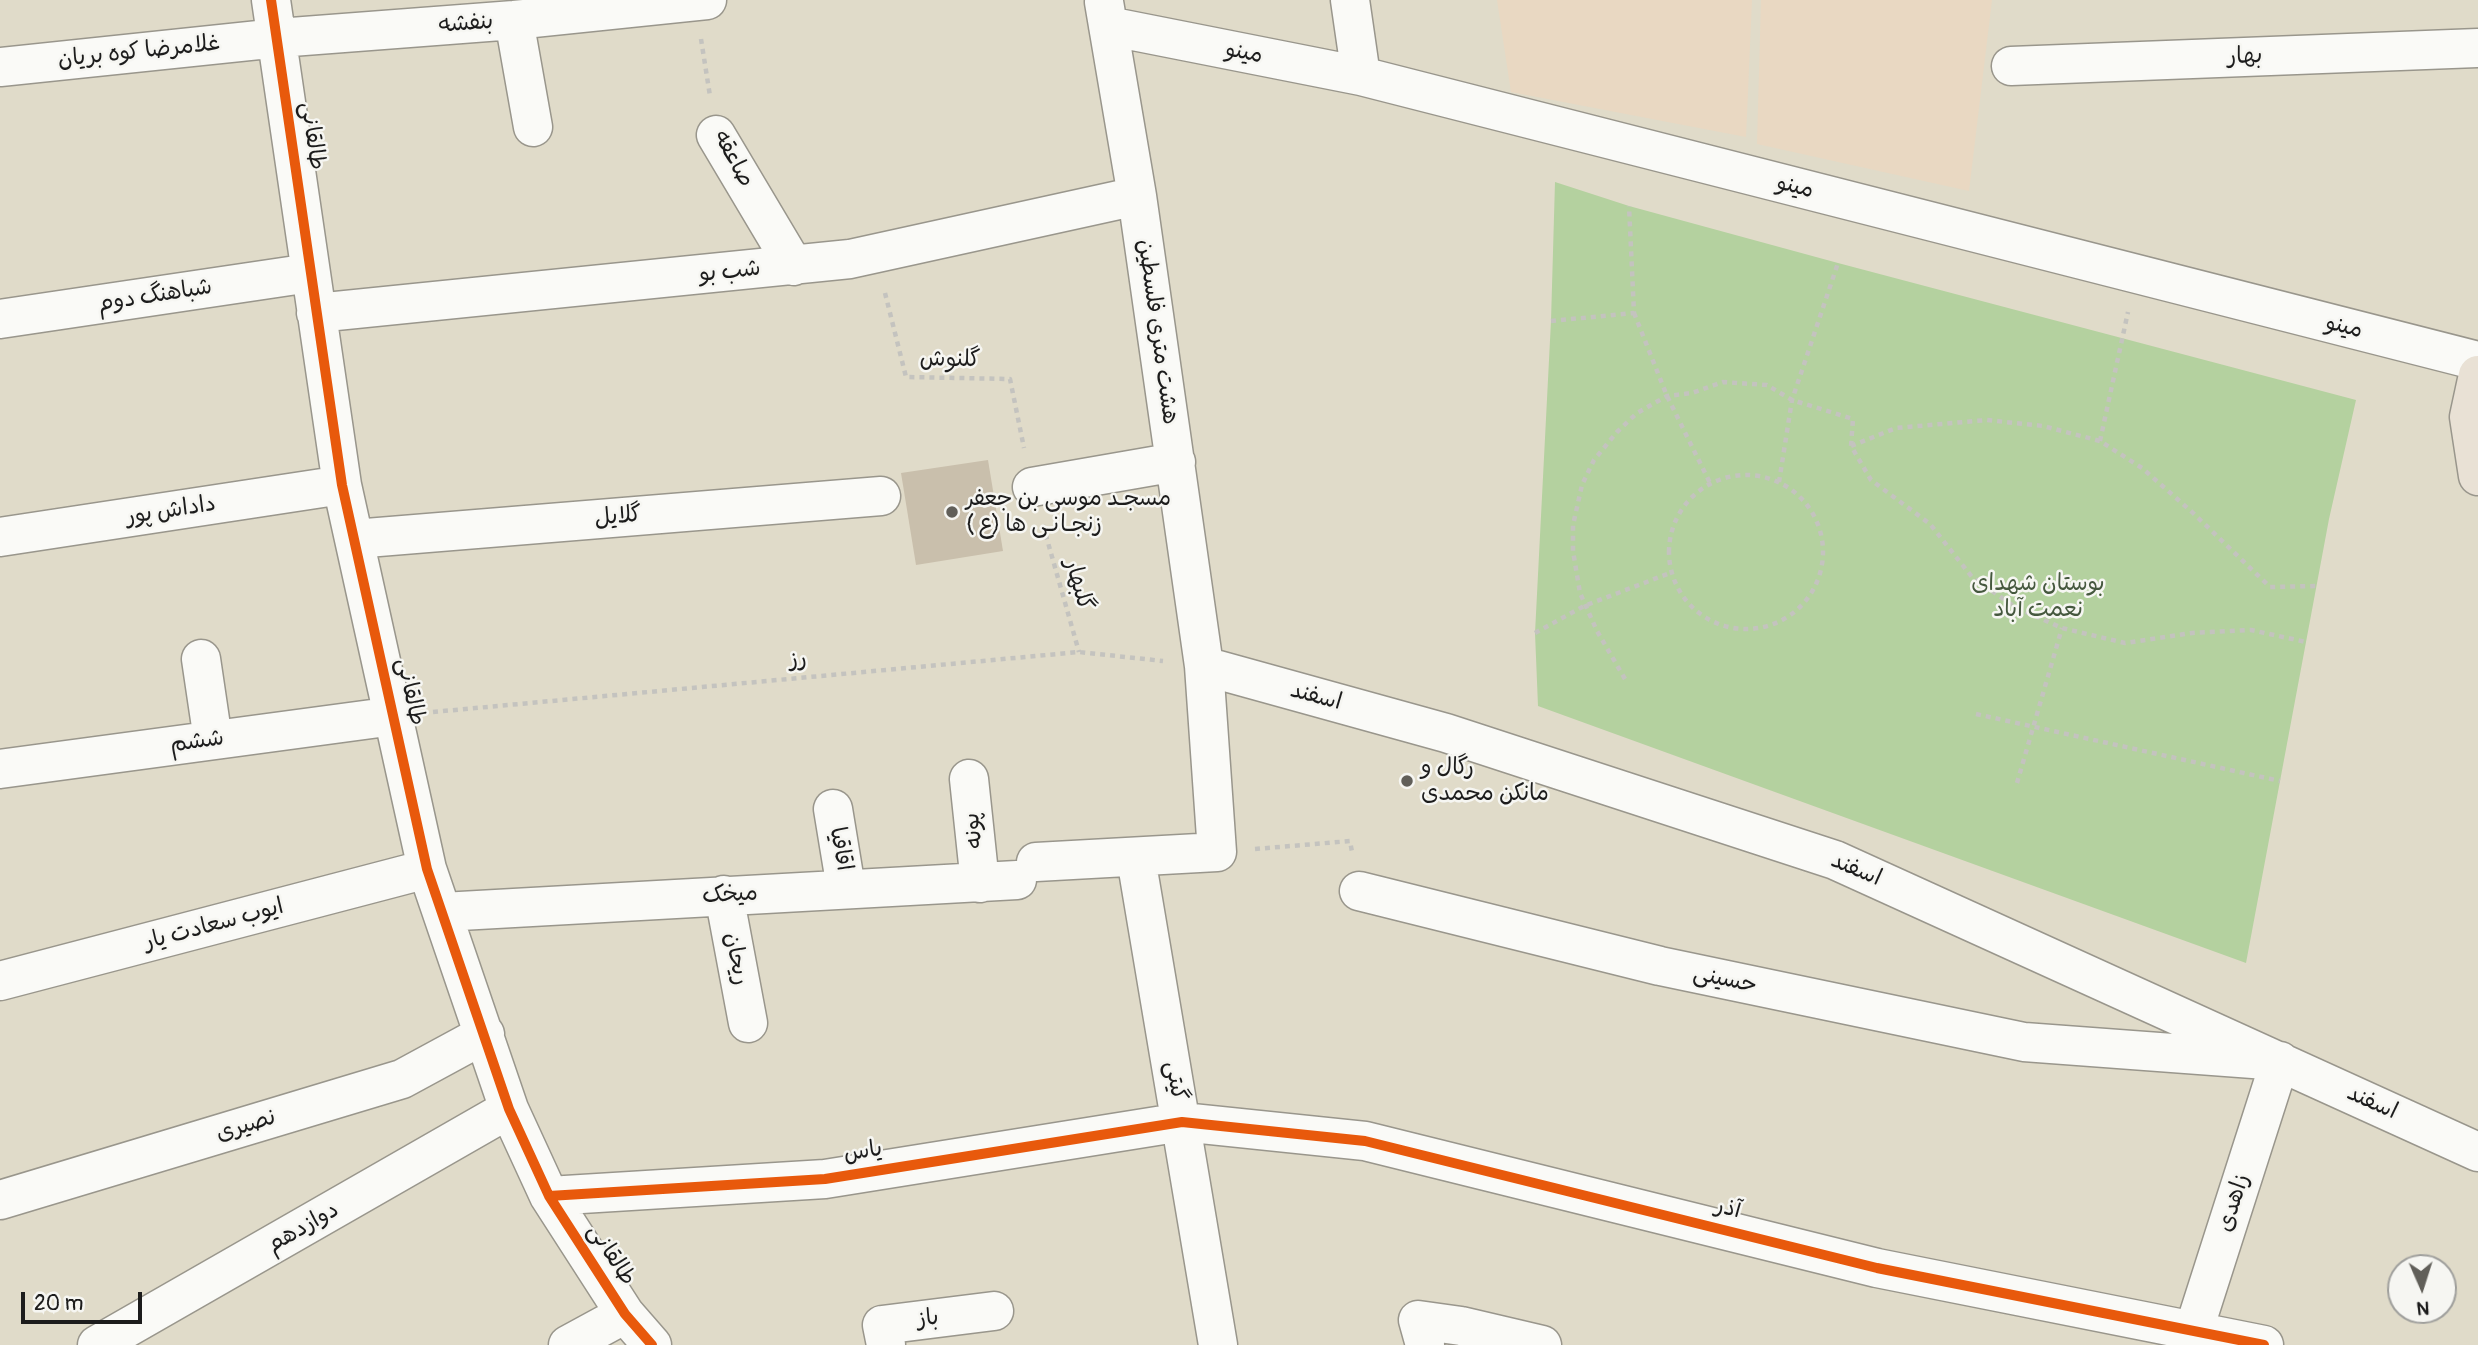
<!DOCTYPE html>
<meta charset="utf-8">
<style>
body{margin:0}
#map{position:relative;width:2478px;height:1345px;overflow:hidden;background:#e0dbc9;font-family:Pangolin,sans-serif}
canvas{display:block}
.north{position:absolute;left:2387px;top:1254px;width:70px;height:70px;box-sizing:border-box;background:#f6f6f2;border:2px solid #9f9f9c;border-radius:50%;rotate:177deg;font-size:19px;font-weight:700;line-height:28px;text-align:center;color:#1c1c1c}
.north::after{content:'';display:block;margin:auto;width:24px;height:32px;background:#615f59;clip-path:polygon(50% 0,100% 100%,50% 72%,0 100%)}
.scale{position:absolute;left:21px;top:1292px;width:121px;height:32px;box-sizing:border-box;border:4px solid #1c1c1c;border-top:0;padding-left:9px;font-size:21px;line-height:24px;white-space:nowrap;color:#1c1c1c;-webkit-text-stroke:5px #f6f6f2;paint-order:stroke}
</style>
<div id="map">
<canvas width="2478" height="1345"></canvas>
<div class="north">N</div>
<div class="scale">20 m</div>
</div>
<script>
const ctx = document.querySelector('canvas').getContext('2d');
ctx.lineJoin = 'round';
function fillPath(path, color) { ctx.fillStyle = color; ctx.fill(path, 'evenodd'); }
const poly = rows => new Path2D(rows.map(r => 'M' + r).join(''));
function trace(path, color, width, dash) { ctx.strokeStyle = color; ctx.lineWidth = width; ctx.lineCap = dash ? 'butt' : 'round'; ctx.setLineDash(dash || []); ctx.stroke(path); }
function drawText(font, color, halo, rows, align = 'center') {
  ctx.font = font + ' Pangolin,"Playpen Sans Arabic",sans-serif'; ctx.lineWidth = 5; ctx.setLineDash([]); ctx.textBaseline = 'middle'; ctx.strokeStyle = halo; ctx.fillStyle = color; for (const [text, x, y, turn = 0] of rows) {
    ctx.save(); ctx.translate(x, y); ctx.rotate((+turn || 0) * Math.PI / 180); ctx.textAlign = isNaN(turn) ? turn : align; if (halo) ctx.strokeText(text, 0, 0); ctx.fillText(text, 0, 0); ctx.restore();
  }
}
const built = poly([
 [1497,0,1752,0,1746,137,1511,92],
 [1761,0,1992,0,1969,191,1757,144]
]);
const green = poly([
 [1555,182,1629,206,1838,263,2356,400,2329,519,2246,963,1538,706,1535,633,1551,321]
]);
const building = poly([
 [988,460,1003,551,916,565,901,473]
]);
const path = poly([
 [701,39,710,96],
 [885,293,906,377,1010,379,1024,448],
 [1634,313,1667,396,1710,483],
 [1551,321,1634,313,1629,206],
 [2100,441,2128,312],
 [1851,446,1896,428,1987,420,2043,426,2100,441,2142,468,2192,512,2270,587,2317,586],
 '1669 552a77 77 0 1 1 154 0a77 77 0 1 1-154 0Z',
 [1779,482,1792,400,1838,263],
 [1043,525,1079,652],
 [1535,633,1584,606,1670,573],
 [1625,679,1597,631,1580,593,1573,551,1573,525,1582,485,1594,460,1617,432,1637,413,1667,396,1692,393,1723,382,1767,385,1792,400,1853,419,1851,446,1871,480,1930,524,1972,577,2015,607,2062,628,2125,643,2192,633,2251,630,2306,642],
 [433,712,1079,652,1163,661],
 [1976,714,2280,781],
 [2017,783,2062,628],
 [1255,849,1350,841,1352,852]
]);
const minor = poly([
 [271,0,342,485,427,869,509,1109,549,1196,625,1314,652,1345],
 [1350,0,1361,76],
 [514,20,533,127],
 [1108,26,1361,76,2478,361],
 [2011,66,2478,48],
 [0,67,278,38,514,20,707,0],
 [716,135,794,266],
 [316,313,850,259,1137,196],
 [0,319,310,273],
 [1032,487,1176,462],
 [0,537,342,485],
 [354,539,881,496],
 [201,659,213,740],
 [1204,666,1446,733,1835,860,2478,1152],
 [0,769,394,716],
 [969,779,980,883],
 [833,809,846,888],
 [1136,858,1218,1345],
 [1036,862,1217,852,1204,666,1137,196,1104,2],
 [1359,891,1660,966,2024,1042,2280,1061,2189,1345],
 [724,895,748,1023],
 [442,912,1017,880],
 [0,981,427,869],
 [549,1196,825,1179,1182,1122,1365,1141,1877,1268,2264,1345],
 [0,1200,402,1079,485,1034],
 [97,1345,509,1109],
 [568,1345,625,1314],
 [886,1345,882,1325,994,1311],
 [1425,1345,1418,1320,1461,1326,1542,1345]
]);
const major = poly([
 [2478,375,2469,417,2478,476]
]);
const cycleway = poly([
 [271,0,342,485,427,869,509,1109,549,1196,625,1314,652,1345],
 [549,1196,825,1179,1182,1122,1365,1141,1877,1268,2264,1345]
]);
const markers = [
 [952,512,7,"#615f59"],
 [1407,781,7,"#615f59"]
];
const streetNames = [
 ["بنفشه",466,24,-4],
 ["غلامرضا کوه بریان",139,52,-6],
 ["مینو",1244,53,11],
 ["بهار",2245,57,-2],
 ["طالقانی",312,136,82],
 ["صاعقه",733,159,62],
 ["مینو",1795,187,14],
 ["شب بو",730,272,-6],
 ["شباهنگ دوم",155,296,-9],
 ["مینو",2344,327,14],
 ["هشت متری فلسطین",1157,332,82],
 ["گلنوش",950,360,1],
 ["داداش پور",171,511,-9],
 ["گلایل",618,517,-5],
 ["گلبهار",1078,585,74],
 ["رز",798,660,-5],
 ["طالقانی",410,692,78],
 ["اسفند",1316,697,15],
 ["ششم",197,742,-8],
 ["پونه",974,831,-96],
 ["اقاقیا",840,849,80],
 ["اسفند",1856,870,23],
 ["میخک",730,895,-3],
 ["ایوب سعادت یار",214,925,-15],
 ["ریحان",736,959,79],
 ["حسینی",1725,980,12],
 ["گیتی",1175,1081,80],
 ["اسفند",2372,1103,24],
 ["نصیری",246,1126,-17],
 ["یاس",863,1152,-9],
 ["زاهدی",2234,1203,-72],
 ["آذر",1728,1209,14],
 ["دوازدهم",303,1228,-30],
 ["طالقانی",611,1255,57],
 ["باز",928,1319,-7]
];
const poiNames = [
 ["مسجـد موسی بن جعفر",966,499],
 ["( ع) زنجـانـی ها",966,525],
 ["رگال و",1421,768],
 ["مانکن محمدی",1421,794]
];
const parkNames = [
 ["بوستان شهدای",2038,584],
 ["نعمت آباد",2038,610]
];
fillPath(built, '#e9d8c2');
fillPath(green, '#b4d19f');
fillPath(building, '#c9bfac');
trace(minor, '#99968c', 41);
trace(major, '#99968c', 41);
trace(path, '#c4c3bf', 4.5, [5, 5]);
trace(minor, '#fafaf7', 38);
trace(major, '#e9e1d5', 38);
trace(cycleway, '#e8590c', 10);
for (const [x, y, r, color] of markers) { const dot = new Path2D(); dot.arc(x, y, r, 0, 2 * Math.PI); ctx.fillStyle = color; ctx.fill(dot); trace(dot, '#f6f6f2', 2.5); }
drawText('23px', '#1c1c1c', '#f6f6f2', streetNames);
drawText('23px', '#1c1c1c', '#f6f6f2', poiNames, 'left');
drawText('23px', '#45583e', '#f6f6f2', parkNames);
</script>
